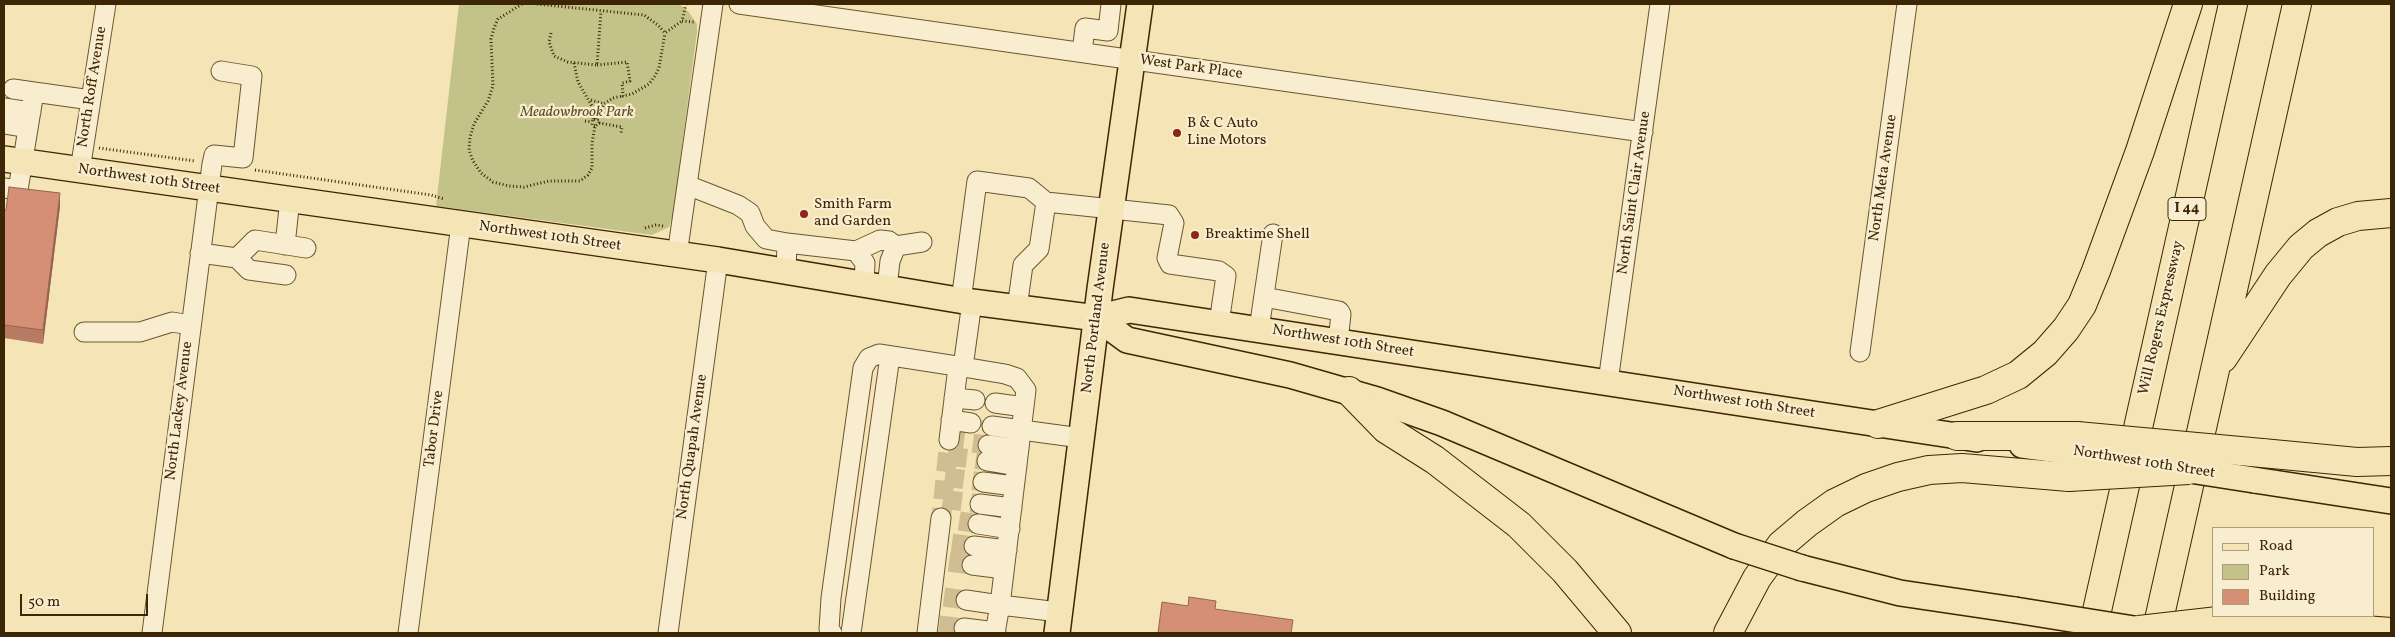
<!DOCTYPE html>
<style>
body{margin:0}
#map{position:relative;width:2395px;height:637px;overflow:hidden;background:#f5e4b5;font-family:Vollkorn,serif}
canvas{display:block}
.frame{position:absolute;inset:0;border:5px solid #3d2605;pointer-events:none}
.legend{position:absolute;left:2212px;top:527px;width:162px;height:90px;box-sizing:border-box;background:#f8edcf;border:1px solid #ad9d7e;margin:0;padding:6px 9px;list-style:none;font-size:15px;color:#3d2605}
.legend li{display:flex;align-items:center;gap:10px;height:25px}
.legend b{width:25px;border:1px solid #ad9d7e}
.scale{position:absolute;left:20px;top:594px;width:128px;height:22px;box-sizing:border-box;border:2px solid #3d2605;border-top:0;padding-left:6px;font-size:15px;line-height:18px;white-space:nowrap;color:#3d2605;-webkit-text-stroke:4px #f8edcf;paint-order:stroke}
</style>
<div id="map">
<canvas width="2395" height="637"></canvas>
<div class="frame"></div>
<ul class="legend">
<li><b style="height:6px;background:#f5e4b5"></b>Road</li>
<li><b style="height:14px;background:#c2c289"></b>Park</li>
<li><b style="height:14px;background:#d58f74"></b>Building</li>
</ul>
<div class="scale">50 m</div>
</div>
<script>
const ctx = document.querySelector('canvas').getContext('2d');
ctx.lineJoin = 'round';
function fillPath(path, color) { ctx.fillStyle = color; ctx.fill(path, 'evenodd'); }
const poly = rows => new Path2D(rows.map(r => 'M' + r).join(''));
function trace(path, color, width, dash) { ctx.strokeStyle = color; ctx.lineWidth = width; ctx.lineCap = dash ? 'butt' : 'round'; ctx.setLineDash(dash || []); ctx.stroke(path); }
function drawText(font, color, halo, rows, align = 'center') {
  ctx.font = font + ' Vollkorn,serif'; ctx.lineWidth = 4.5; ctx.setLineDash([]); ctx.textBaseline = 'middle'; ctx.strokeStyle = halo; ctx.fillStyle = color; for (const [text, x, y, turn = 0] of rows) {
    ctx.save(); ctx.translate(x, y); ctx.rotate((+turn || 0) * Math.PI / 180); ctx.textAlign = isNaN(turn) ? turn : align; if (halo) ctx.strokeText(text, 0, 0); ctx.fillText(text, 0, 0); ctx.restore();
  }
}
const green = poly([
 [459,4,667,4,680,5,688,11,697,24,697,32,673,215,669,227,652,235,436,206]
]);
const minorTunnel = poly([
 [948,456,987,461],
 [945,477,983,482],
 [943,499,980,504],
 [978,524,941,518,949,440,988,445],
 [952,543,974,546],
 [949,562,972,565],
 [944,597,966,600],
 [939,625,964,628]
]);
const path = poly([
 [522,4,498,19,494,28,491,39,493,86,488,101,474,124,470,137,469,150,473,161,481,173,493,182,509,186,524,187,549,181,580,181,588,175,592,168,592,143,595,126,599,123,599,120,593,119,592,125,595,126],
 [537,4,644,15,658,25,665,33,682,21],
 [686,4,682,21,694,22],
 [551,33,549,42,554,56,568,62,597,65,601,11],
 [574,63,578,82,592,106,593,120],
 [597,65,627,62,630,81,622,83,623,96,632,94,649,84,655,76,659,68,665,33],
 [591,100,604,104,613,98,623,96],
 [596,119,604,104],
 [585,121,592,122],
 [599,123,622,127,621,133],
 [99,148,195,161],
 [255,170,431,195,444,199],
 [645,228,656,225,663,226]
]);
const minor = poly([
 [739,4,1643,132],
 [1082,52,1085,28,1108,31,1111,4],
 [34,92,91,100],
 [4,108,31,112],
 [4,124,28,128],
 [80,170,106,4],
 [687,185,738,205,750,213,755,226,766,239,787,243,786,272],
 [4,188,18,190,34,92,13,89],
 [1046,202,1169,215,1174,223,1167,258,1170,264,1219,271,1226,276,1219,323],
 [787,243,856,251,865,263,864,284],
 [285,245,290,199],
 [856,251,880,240,889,241,896,246],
 [200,253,237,258,255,240,306,248],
 [677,255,713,4],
 [237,258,249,270,286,275],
 [887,288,890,261,896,246,922,242],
 [1264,297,1339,311,1341,314,1338,341],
 [961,301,977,181,1029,188,1046,202,1039,249,1023,265,1017,308],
 [1259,329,1273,234],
 [84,332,140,332,172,322,191,325],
 [1860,352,1907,4],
 [963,367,1005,374,1017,378,1026,390,1000,605,966,600],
 [1608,382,1660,4],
 [954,398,975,400],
 [995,403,1024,407],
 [951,420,971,423],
 [992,426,1081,438],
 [949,440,958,367],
 [988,445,1019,449],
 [987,461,1017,466],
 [983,482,1014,486],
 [980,504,1012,508],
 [978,524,1010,529],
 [974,546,1007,550],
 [972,565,1004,569],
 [964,628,996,632],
 [152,633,212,164,214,155,243,158,252,76,221,71],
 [408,633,461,224],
 [668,633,718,260],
 [832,633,829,629,831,598,863,368,869,358,879,354,963,367,972,302],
 [851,633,890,356],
 [927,633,941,518],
 [995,633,1000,605,1059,612]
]);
const major = poly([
 [4,159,718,260,964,301,1097,318,1129,310,1977,439],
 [1097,318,1127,340,1290,375,1377,400,1442,423,1734,546],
 [2022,445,2074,452],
 [2254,480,2391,501],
 [1802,568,1900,593,2015,610],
 [1057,633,1100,289,1140,4]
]);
const highway = poly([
 [2223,358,2278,275,2301,247,2318,233,2338,222,2358,216,2391,213],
 [1349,391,1386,429,1435,460,1519,525,1565,571,1617,633],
 [1878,424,1986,390,2018,375,2045,353,2066,329,2082,305,2096,271,2140,151,2188,4],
 [1957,436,2077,436],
 [2262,453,2357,462,2391,461],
 [2227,620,2391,632],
 [1728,633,1757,578,1781,545,1807,523,1835,503,1866,488,1898,477,1929,470,1962,468,2069,477],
 [2092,633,2233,4],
 [2156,633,2297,4]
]);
const majorBridge = poly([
 [2074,452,2254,480],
 [1734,546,1802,568],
 [2015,610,2159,633]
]);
const highwayBridge = poly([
 [2077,436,2262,453],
 [2069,477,2189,470],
 [2139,630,2227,620]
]);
const wall = poly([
 [60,206,43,344,4,338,4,210]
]);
const shadedWall = poly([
 [60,193,60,206,43,344,43,330]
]);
const building = poly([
 [9,187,60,193,43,330,4,325,4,210,6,210,9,187],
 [1189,597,1216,601,1215,609,1293,620,1291,633,1158,633,1162,602,1188,606,1189,597]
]);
const markers = [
 [1177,133,5,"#8f2418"],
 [804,214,5,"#8f2418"],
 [1195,235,5,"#8f2418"]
];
const shields = [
 [2187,209,38]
];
const shieldNames = [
 ["I 44",2187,209]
];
const streetNames = [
 ["West Park Place",1191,68,8],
 ["North Roff Avenue",93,87,-81],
 ["North Meta Avenue",1884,178,-82],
 ["Northwest 10th Street",149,180,8],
 ["North Saint Clair Avenue",1635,193,-82],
 ["Northwest 10th Street",550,237,8],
 ["North Portland Avenue",1097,318,-83],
 ["Will Rogers Expressway",2162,318,-77],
 ["Northwest 10th Street",1343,342,9],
 ["Northwest 10th Street",1744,403,9],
 ["North Lackey Avenue",180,411,-83],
 ["Tabor Drive",435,429,-83],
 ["North Quapah Avenue",693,447,-82],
 ["Northwest 10th Street",2144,463,9]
];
const parkNames = [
 ["Meadowbrook Park",577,113]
];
const poiNames = [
 ["B & C Auto",1187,124],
 ["Line Motors",1187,141],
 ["Smith Farm",814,205],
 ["and Garden",814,222],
 ["Breaktime Shell",1205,235]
];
fillPath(green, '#c2c289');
trace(minorTunnel, '#d0be92', 19, [19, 9]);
trace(minor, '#6b5631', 21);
trace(major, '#3d2605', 28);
trace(highway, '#3d2605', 30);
trace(path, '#3d2605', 3, [1, 2.5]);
trace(minor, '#f8edcf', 19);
trace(major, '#f5e4b5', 25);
trace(highway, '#f5e4b5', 28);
trace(majorBridge, '#3d2605', 28, []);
trace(highwayBridge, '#3d2605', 30, []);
trace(majorBridge, '#f5e4b5', 25);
trace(highwayBridge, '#f5e4b5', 28);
fillPath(wall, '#b77b64');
fillPath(shadedWall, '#956451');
fillPath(building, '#d58f74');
trace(building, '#956451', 1);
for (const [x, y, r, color] of markers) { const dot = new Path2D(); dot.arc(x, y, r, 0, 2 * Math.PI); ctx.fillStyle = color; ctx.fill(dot); trace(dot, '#f8edcf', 2); }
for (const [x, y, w] of shields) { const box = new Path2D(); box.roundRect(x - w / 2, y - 11.5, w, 23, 4); ctx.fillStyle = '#f8edcf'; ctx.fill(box); trace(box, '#3d2605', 1); }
drawText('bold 14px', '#3d2605', null, shieldNames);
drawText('15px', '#3d2605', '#f8edcf', streetNames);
drawText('italic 15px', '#5e4d26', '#f8edcf', parkNames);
drawText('15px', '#3d2605', '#f8edcf', poiNames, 'left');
</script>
